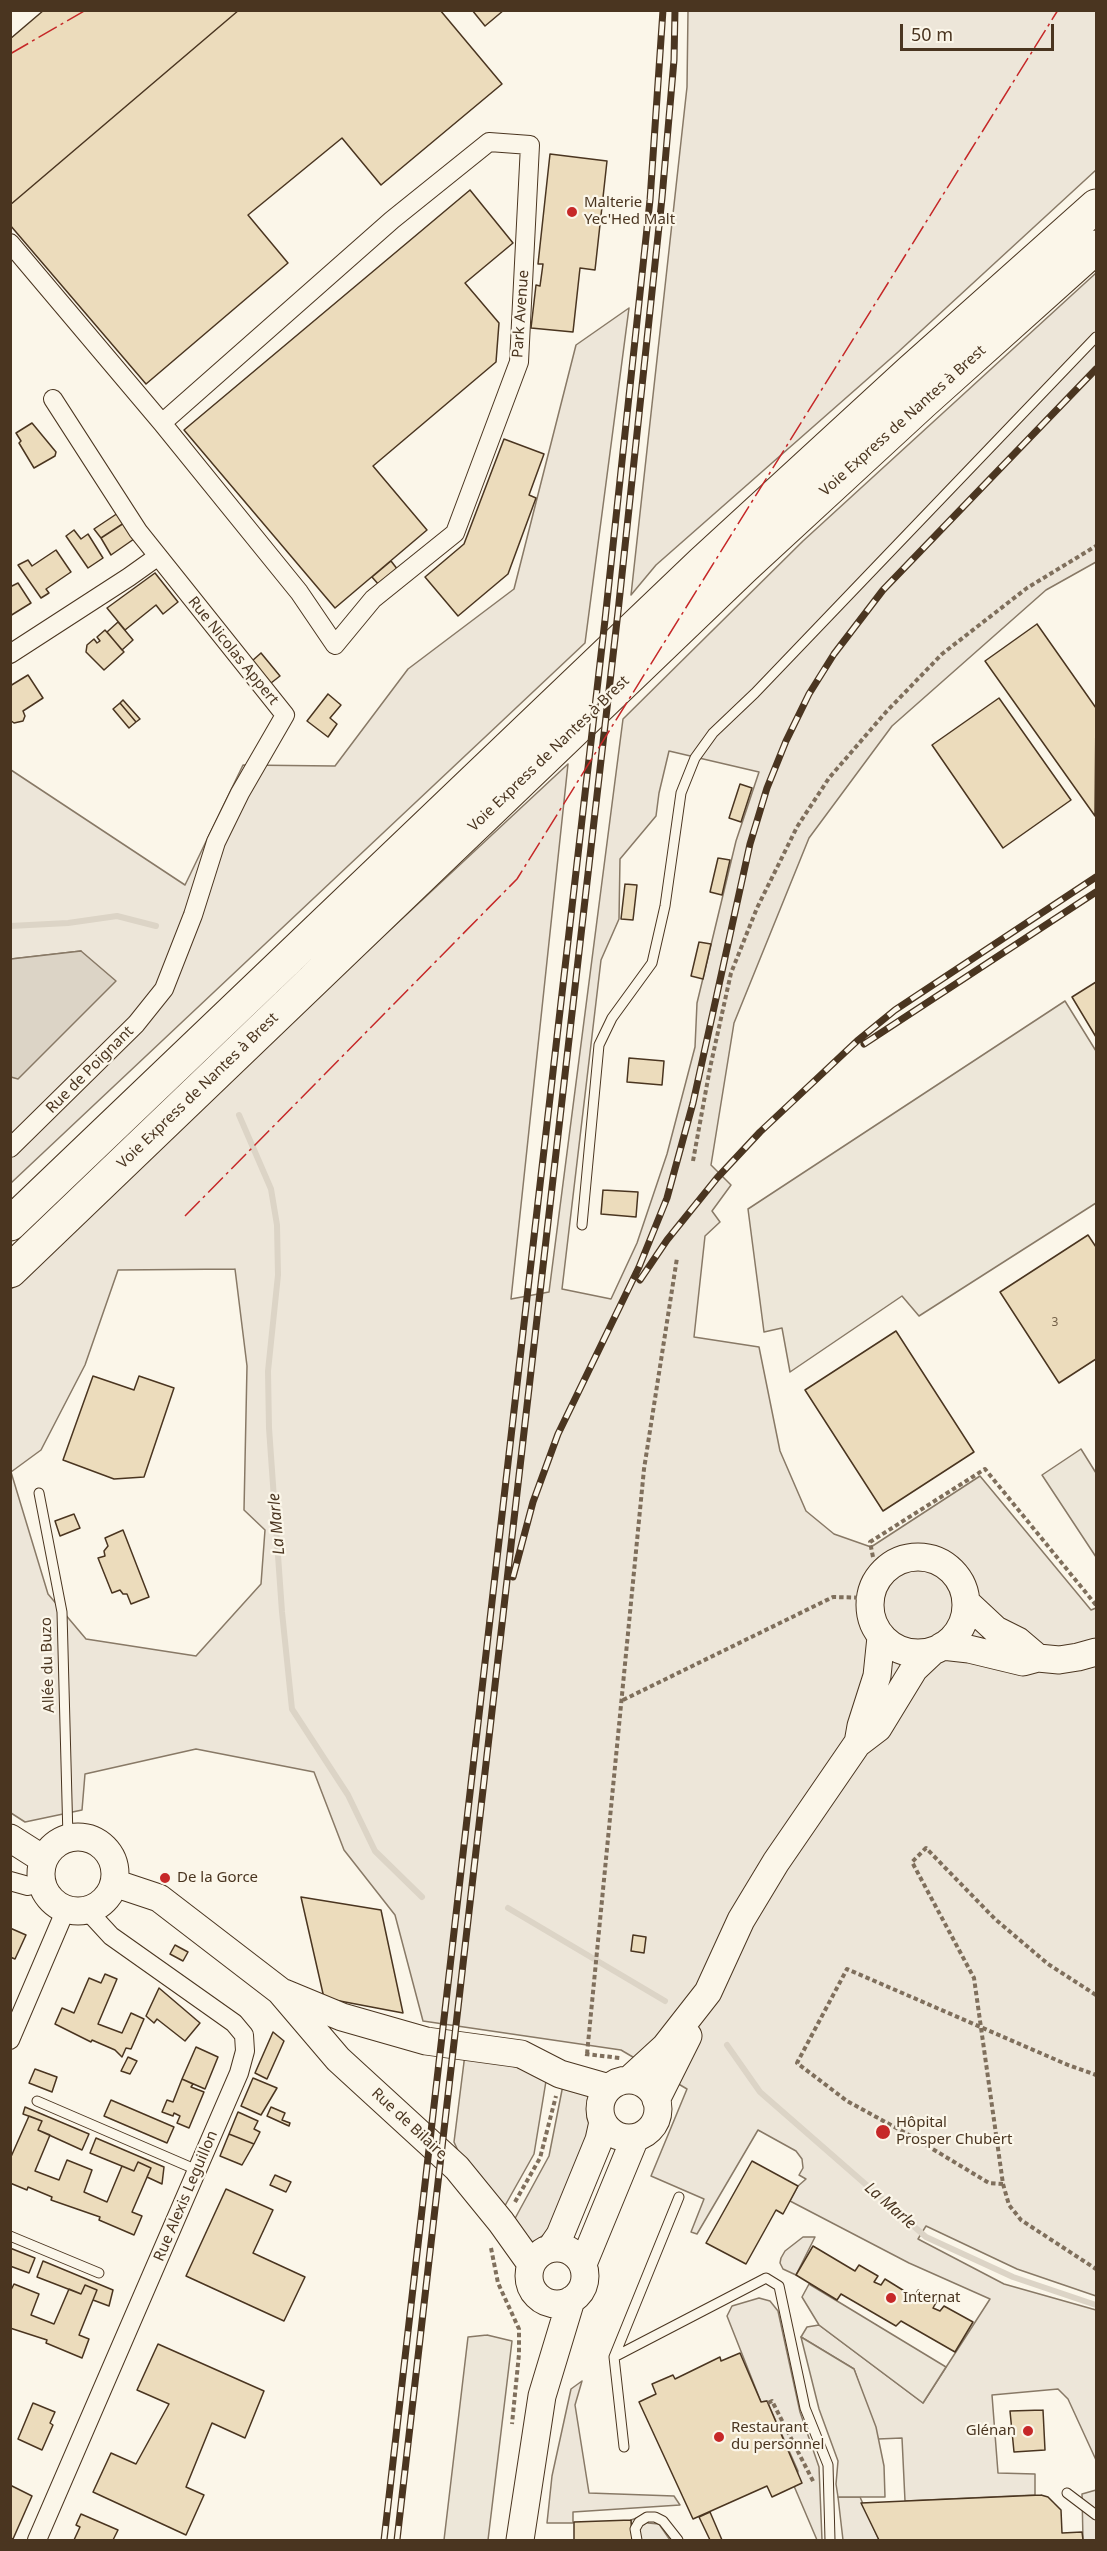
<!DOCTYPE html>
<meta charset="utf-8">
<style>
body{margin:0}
#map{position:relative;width:1107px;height:2551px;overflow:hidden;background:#fbf6e9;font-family:"Noto Sans",sans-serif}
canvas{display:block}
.frame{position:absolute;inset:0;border:12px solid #4a3520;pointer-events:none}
.scale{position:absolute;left:900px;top:24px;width:154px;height:27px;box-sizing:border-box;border:3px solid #4a3520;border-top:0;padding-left:8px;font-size:18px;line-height:21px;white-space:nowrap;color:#4a3520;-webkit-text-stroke:4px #fbf6e9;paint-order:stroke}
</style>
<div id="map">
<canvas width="1107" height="2551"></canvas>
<div class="frame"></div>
<div class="scale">50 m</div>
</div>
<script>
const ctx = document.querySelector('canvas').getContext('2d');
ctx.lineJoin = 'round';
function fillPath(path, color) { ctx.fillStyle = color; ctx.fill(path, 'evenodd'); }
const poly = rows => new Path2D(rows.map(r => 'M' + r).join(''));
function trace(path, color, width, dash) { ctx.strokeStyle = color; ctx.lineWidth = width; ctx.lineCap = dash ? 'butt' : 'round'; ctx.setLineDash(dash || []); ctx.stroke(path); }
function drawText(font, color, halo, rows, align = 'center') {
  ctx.font = font + ' "Noto Sans",sans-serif'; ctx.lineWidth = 4.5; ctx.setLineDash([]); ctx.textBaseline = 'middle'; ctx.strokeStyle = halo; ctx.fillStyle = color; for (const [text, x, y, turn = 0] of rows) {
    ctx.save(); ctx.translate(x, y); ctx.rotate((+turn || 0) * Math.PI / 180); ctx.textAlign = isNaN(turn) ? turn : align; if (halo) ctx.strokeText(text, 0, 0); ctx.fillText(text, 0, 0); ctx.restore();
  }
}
const green = poly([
 [688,11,1096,11,1096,170,897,353,656,565,631,595,687,87,688,11],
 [1096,273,1096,562,1046,590,892,726,809,838,734,1023,711,1165,731,1185,712,1211,720,1222,705,1236,694,1337,759,1347,780,1451,806,1511,834,1534,871,1547,980,1476,1091,1610,1096,1608,1096,2296,1017,2269,926,2226,918,2239,1004,2284,1096,2310,1096,2460,1068,2399,1058,2389,992,2395,998,2473,1035,2474,1035,2495,905,2501,902,2438,878,2439,854,2369,801,2337,807,2327,819,2325,923,2403,990,2299,909,2263,790,2201,798,2186,806,2179,799,2175,803,2168,802,2159,796,2151,758,2130,697,2234,691,2232,704,2199,651,2176,687,2089,621,2050,423,2021,395,1915,344,1850,314,1772,196,1749,85,1774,82,1810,25,1822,11,1813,10,1290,215,1093,568,764,511,1299,549,1292,623,719,803,541,1096,273],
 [669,751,759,772,736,841,697,1003,695,1047,667,1154,637,1243,611,1299,562,1289,601,960,619,919,620,859,656,816,659,793,669,751],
 [235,1269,247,1366,244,1510,265,1530,261,1584,196,1656,86,1639,48,1594,11,1472,41,1450,85,1365,118,1270,235,1269],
 [629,308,585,643,11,1183,11,1077,18,1078,81,951,11,959,11,770,185,885,243,765,335,766,408,669,514,589,576,345,629,308],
 [465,2054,547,2075,534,2154,502,2211,463,2162,454,2142,465,2054],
 [563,2085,593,2090,588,2101,590,2133,587,2148,546,2233,528,2247,512,2224,549,2156,563,2085],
 [803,2237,815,2237,796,2275,783,2269,780,2263,781,2258,785,2251,803,2237],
 [759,2298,770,2301,778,2311,800,2412,819,2467,822,2540,817,2540,794,2486,798,2471,767,2401,761,2402,727,2316,732,2306,759,2298],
 [582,2381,575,2405,589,2493,674,2496,680,2505,573,2512,573,2523,547,2523,552,2476,571,2389,582,2381],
 [1096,2490,1096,2540,1083,2540,1082,2494,1096,2490],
 [838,2497,860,2497,879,2540,843,2540,838,2497],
 [648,2514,648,2523,659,2524,670,2540,632,2540,631,2520,648,2514]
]);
const parking = poly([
 [1065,1001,1096,1051,1096,1203,919,1316,902,1296,790,1372,782,1328,764,1332,748,1209,1065,1001],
 [1081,1449,1096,1473,1096,1557,1042,1475,1081,1449],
 [809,2284,946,2367,923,2403,819,2325,802,2297,809,2284],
 [487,2335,512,2341,488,2540,444,2540,468,2337,487,2335],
 [801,2337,854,2369,876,2427,884,2466,885,2497,838,2497,836,2484,838,2461,819,2409,801,2337]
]);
const water = poly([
 [81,951,116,981,18,1079,11,1077,11,959,81,951]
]);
const stream = poly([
 [10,926,68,923,117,916,156,926],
 [239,1115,271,1189,277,1225,278,1275,268,1371,269,1428,282,1612,292,1709,348,1795,375,1851,422,1897],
 [508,1908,665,2001],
 [727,2045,760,2092,926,2237,1013,2277,1096,2305]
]);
const building = poly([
 [44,10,239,10,10,205,10,39,44,10],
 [239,10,440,10,502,84,381,185,342,138,248,215,288,263,146,384,10,225,10,205,239,10],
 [472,10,504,10,485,26,472,10],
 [550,154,607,161,595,270,580,268,573,332,531,328,536,285,540,286,543,264,538,264,550,154],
 [470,190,513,243,465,283,499,323,496,362,373,466,427,530,335,608,184,430,470,190],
 [32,423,56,452,55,456,34,468,19,443,21,441,16,433,32,423],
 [504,439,544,454,529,495,536,498,508,574,458,616,425,577,464,544,504,439],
 [118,513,124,523,101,538,94,529,118,513],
 [124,523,134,539,111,555,101,538,124,523],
 [74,530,81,539,88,534,103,558,88,568,66,536,74,530],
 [56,550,71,572,46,589,49,593,41,598,18,565,28,560,32,566,56,550],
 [391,561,398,570,379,585,372,577,391,561],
 [155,573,178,602,163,614,156,605,125,630,107,608,155,573],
 [18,583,31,603,10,616,10,587,18,583],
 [118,622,133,640,122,650,107,632,118,622],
 [1037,624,1096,708,1095,816,985,661,1037,624],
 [105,630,124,652,104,670,86,652,87,645,94,639,97,643,100,641,97,637,105,630],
 [261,653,280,676,271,683,252,661,261,653],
 [28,675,43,698,23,711,25,716,23,721,14,723,10,720,10,686,28,675],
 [328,694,341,705,330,718,337,724,328,737,307,721,328,694],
 [999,698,1071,800,1003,848,932,745,999,698],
 [123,700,140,719,136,722,120,703,123,700],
 [120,703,136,722,129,728,113,709,120,703],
 [740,784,752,788,741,822,729,818,740,784],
 [718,858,730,860,722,895,710,892,718,858],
 [625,884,637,885,633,920,621,919,625,884],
 [699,942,711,944,703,979,691,976,699,942],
 [1096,982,1096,1037,1072,997,1096,982],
 [629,1058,664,1061,662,1085,627,1082,629,1058],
 [603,1190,638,1192,636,1217,601,1214,603,1190],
 [1088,1235,1096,1247,1096,1359,1059,1383,1000,1292,1088,1235],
 [896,1331,974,1452,883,1511,805,1390,896,1331],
 [93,1376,134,1390,139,1376,174,1388,144,1477,114,1479,63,1460,93,1376],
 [74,1514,80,1528,60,1536,55,1521,74,1514],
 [123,1530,149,1597,131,1604,127,1594,123,1594,120,1590,112,1593,98,1558,105,1556,104,1551,108,1546,105,1538,123,1530],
 [301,1897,381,1910,403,2013,324,1998,301,1897],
 [10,1928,26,1935,15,1959,10,1957,10,1928],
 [633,1935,646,1937,644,1953,631,1951,633,1935],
 [175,1945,188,1952,183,1961,170,1954,175,1945],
 [105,1974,117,1979,98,2024,122,2033,131,2013,144,2019,131,2049,126,2048,122,2057,115,2050,92,2040,91,2042,55,2024,62,2008,74,2013,89,1978,101,1983,105,1974],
 [159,1988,200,2023,185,2041,157,2019,154,2023,146,2016,159,1988],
 [273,2032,284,2041,267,2079,255,2073,273,2032],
 [196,2047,218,2057,205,2089,182,2079,196,2047],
 [128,2057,137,2061,130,2074,121,2071,128,2057],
 [35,2069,57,2077,52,2092,29,2083,35,2069],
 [253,2078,277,2088,261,2115,241,2106,253,2078],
 [182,2079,193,2084,191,2087,204,2092,189,2128,177,2123,180,2116,174,2113,173,2116,162,2112,167,2100,173,2102,182,2079],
 [111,2100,174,2127,167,2143,104,2116,111,2100],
 [25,2107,89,2134,82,2150,38,2130,42,2121,23,2114,25,2107],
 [271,2107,285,2113,282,2120,290,2123,289,2126,267,2116,271,2107],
 [238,2112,258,2121,254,2129,260,2132,254,2144,229,2134,238,2112],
 [29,2116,42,2121,38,2130,50,2135,35,2171,59,2180,67,2160,92,2170,84,2192,107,2202,122,2166,134,2171,138,2162,151,2168,132,2212,142,2216,134,2235,99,2220,100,2217,51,2200,52,2197,28,2187,27,2190,10,2183,10,2159,29,2116],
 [229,2134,254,2144,242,2165,220,2156,229,2134],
 [96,2138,164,2167,162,2184,147,2177,151,2168,138,2162,134,2171,90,2153,96,2138],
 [752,2161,798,2186,783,2214,776,2210,746,2264,706,2243,752,2161],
 [275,2175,291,2182,286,2192,270,2185,275,2175],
 [226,2189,273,2210,253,2253,305,2277,284,2321,186,2276,226,2189],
 [813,2246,855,2271,859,2265,878,2276,874,2282,881,2285,885,2279,914,2297,918,2290,937,2301,933,2308,940,2311,944,2306,973,2322,955,2352,901,2321,896,2326,841,2294,837,2300,796,2275,813,2246],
 [10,2248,35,2258,29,2273,10,2266,10,2248],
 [43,2261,113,2290,109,2306,93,2300,97,2290,85,2285,81,2294,37,2277,43,2261],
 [14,2284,39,2294,31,2315,54,2324,69,2289,81,2294,85,2285,97,2290,79,2335,89,2339,82,2358,46,2343,47,2340,10,2328,10,2292,14,2284],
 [158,2344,264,2391,245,2438,212,2423,186,2487,204,2495,186,2535,93,2492,111,2453,136,2464,169,2404,137,2390,158,2344],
 [740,2353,761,2402,767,2401,802,2483,772,2497,767,2486,693,2519,639,2402,656,2394,652,2384,673,2375,675,2379,720,2357,721,2361,740,2353],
 [33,2403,55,2412,50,2423,53,2425,42,2450,18,2439,33,2403],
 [1043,2410,1045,2450,1014,2452,1010,2411,1043,2410],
 [10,2485,32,2496,13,2539,10,2538,10,2485],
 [1041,2495,1048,2497,1061,2510,1062,2533,1082,2532,1083,2540,879,2540,861,2503,1041,2495],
 [710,2512,722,2540,710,2540,699,2517,710,2512],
 [81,2514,118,2530,113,2540,74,2540,80,2527,76,2525,81,2514],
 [631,2520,632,2540,574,2540,574,2522,631,2520]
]);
const path = poly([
 [693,1161,710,1068,731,973,757,908,797,827,829,778,886,712,942,654,1027,588,1096,546],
 [873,1557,870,1542,985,1469,1096,1605],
 [623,1700,833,1597,870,1598],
 [1096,1995,1048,1964,995,1919,926,1848,912,1862,974,1978,1003,2184,1009,2205,1021,2220,1096,2269],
 [585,2054,620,2058],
 [587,2054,644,1469,677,1258],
 [1003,2184,989,2183,911,2136,847,2101,797,2063,847,1969,1068,2065,1096,2075],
 [515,2202,540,2158,556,2096],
 [491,2248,498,2283,519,2329,519,2354,512,2424],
 [768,2403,772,2401,814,2483]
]);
const lane = poly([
 [582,1225,599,1045,612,1018,652,963,665,906,681,793,695,758,713,733,755,693,1096,337],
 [39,1493,62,1612,68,1838],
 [37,2101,197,2170],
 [10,2236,99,2273],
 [614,2357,766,2278,779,2286,805,2408,828,2465,830,2540],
 [624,2447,614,2357,679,2197],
 [1067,2493,1096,2515],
 [637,2540,635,2529,639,2522,647,2517,655,2517,663,2521,678,2540]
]);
const street = poly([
 [10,243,162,423,299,592,335,645,373,599,455,533,519,362,530,145,489,142,392,220,162,423],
 [10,654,129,577,157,557],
 [10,1148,136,1024,164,989,193,915,216,842,240,793,285,715,138,531,53,399],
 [10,1881,28,1886,41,1882],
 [10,2040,66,1909],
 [37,2540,239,2073,245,2051,244,2035,234,2023,111,1936,87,1910]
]);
const secondary = poly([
 '870 1605a48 48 0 1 1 96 0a48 48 0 1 1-96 0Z',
 [966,1602,996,1630,1018,1641,1038,1658],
 [942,1646,969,1649,1023,1662,1038,1658,1059,1660,1078,1657,1096,1652],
 [858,1743,861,1726,877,1676,881,1637],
 '41 1874a37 37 0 1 1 74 0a37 37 0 1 1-74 0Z',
 [10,1838,43,1859],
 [114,1883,159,1898,280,1991,338,2059,457,2168,501,2222,531,2264],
 [284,1993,342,2017,426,2041,521,2054,560,2074,609,2088],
 [629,2080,665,2047,708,1992,741,1920,776,1862,857,1744,878,1728,914,1669,932,1652],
 '600 2109a29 29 0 1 1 58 0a29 29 0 1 1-58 0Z',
 [656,2100,688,2036],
 '529 2276a28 28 0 1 1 56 0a28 28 0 1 1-56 0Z',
 [551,2248,560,2235,599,2140,603,2122],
 [583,2264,635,2138],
 [520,2540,542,2396,571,2300]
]);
const highway = poly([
 [10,1224,702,563,910,372,1096,206],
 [10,1271,744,567,922,403,1096,247]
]);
const rail = poly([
 [864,1044,1096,892],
 [640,1280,667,1240,717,1178,760,1132,857,1041,895,1010,1096,877],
 [513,1577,533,1502,558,1434,639,1267,667,1198,693,1103,750,844,767,788,786,741,809,694,834,654,883,590,1096,369],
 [384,2540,605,620,650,200,663,10],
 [397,2540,618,612,662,198,674,60,675,10]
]);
const power = poly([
 [10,54,86,10],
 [185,1216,517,879,1058,10]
]);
const markers = [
 [572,212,6,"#c62828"],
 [165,1878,6,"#c62828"],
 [883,2132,8,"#c62828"],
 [891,2298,6,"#c62828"],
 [1028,2431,6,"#c62828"],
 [719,2437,6,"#c62828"]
];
const numberNames = [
 ["3",1055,1323]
];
const poiNames = [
 ["Malterie",584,203],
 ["Yec'Hed Malt",584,220],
 ["De la Gorce",177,1878],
 ["Hôpital",896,2123],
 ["Prosper Chubert",896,2140],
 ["Internat",903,2298],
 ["Restaurant",731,2428],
 ["du personnel",731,2445],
 ["Glénan",1016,2431,"right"]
];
const streetNames = [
 ["Park Avenue",521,314,-86],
 ["Voie Express de Nantes à Brest",903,421,-42],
 ["Rue Nicolas Appert",233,651,51],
 ["Voie Express de Nantes à Brest",549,754,-44],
 ["Rue de Poignant",90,1070,-45],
 ["Voie Express de Nantes à Brest",198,1091,-44],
 ["Allée du Buzo",48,1665,-92],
 ["Rue de Bilaire",409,2124,43],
 ["Rue Alexis Leguillon",186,2196,-67]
];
const waterNames = [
 ["La Marle",277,1524,-95],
 ["La Marle",890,2206,41]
];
fillPath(green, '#ede6d9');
trace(green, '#887966', 1.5);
fillPath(parking, '#ede7d9');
trace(parking, '#887966', 1.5);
fillPath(water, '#dcd4c6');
trace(water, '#887966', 1.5);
trace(stream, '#dcd4c6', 6);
fillPath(building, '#ecdcbc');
trace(building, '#4a3520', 1.5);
trace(lane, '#4a3520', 11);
trace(street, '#4a3520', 20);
trace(secondary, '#4a3520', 29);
trace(highway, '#4a3520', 35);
trace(path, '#7f6f5c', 4, [4.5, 3]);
trace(lane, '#fbf6e9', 9);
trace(street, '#fbf6e9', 18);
trace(secondary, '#fbf6e9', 27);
trace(highway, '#fbf6e9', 33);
trace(rail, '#4a3520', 7);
trace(rail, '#fbf6e9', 4.5, [14]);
trace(power, '#c62828', 1.5, [21, 4.5, 3, 4.5]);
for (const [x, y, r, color] of markers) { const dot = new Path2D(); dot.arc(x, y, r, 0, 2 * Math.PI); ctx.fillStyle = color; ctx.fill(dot); trace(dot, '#fbf6e9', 2); }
drawText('12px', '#725f47', null, numberNames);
drawText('15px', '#4a3520', '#fbf6e9', poiNames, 'left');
drawText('15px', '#4a3520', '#fbf6e9', streetNames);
drawText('italic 16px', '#4a3520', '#fbf6e9', waterNames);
</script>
